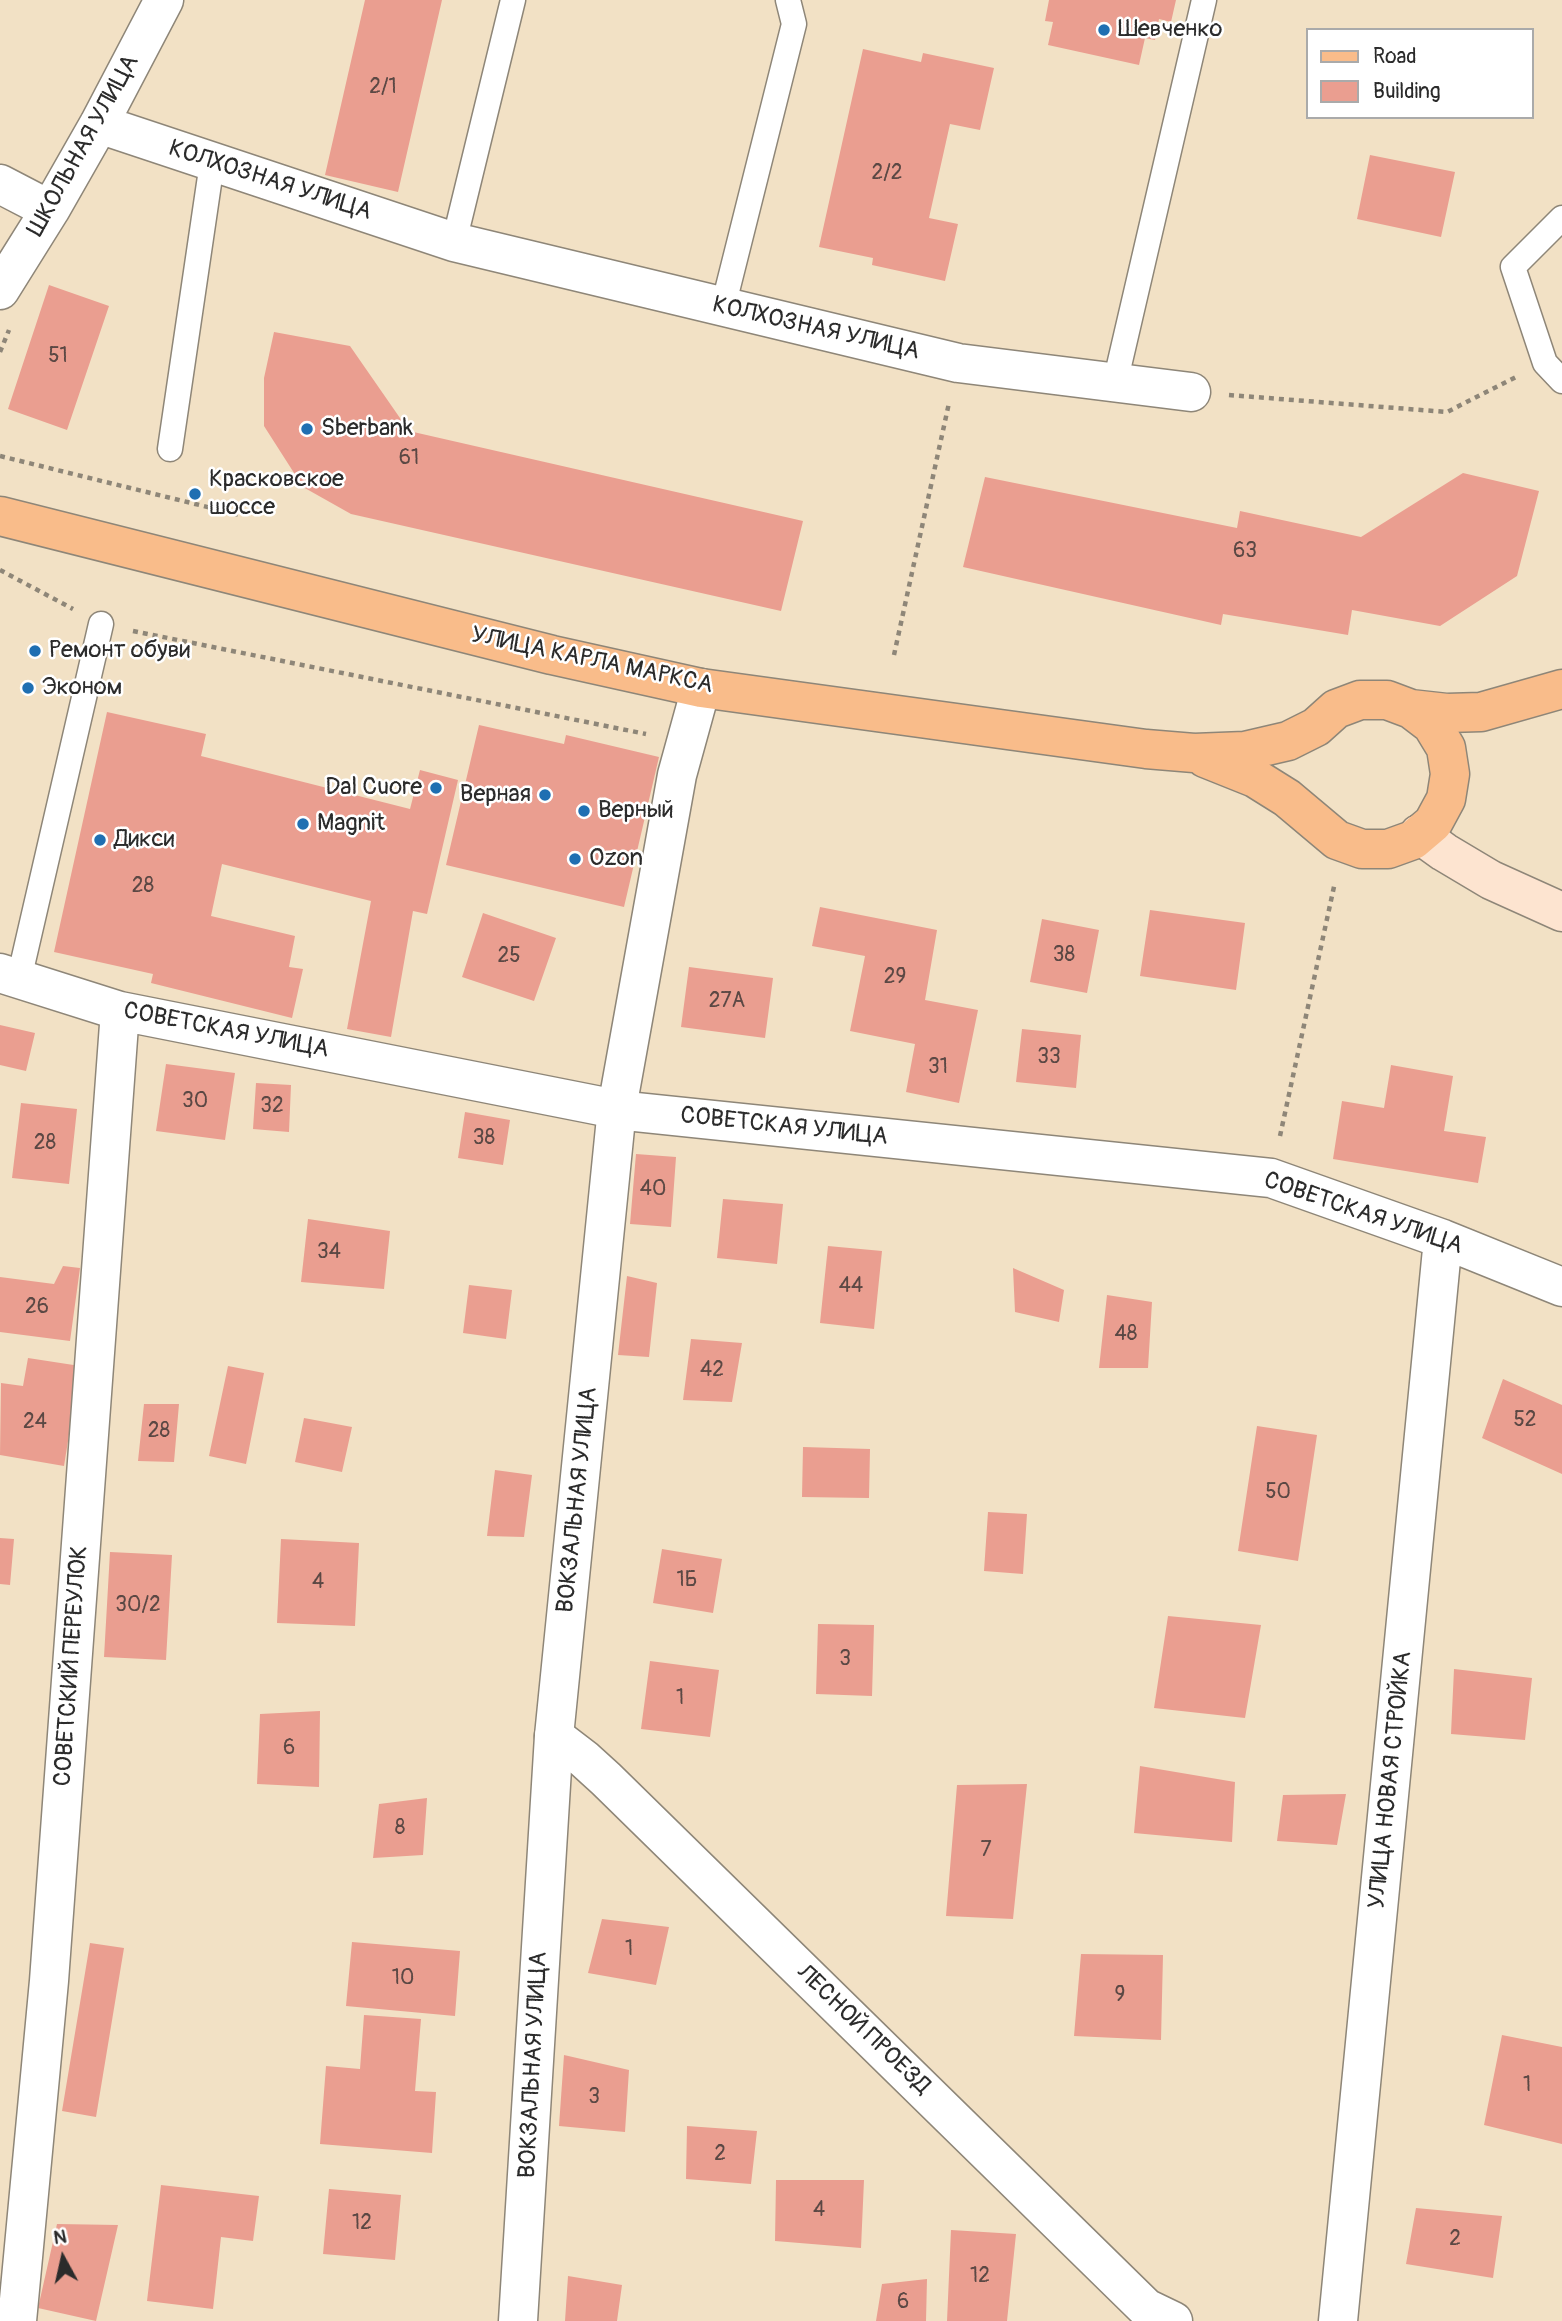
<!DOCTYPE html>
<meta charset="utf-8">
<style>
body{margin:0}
#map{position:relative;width:1562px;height:2321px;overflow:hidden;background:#f2e1c5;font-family:Pangolin,sans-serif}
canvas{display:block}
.legend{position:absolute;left:1306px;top:28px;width:228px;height:91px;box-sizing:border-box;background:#fff;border:2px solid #aaa;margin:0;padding:9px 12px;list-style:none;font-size:21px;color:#2b2b2b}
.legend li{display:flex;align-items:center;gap:14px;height:35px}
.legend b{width:35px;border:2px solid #aaa}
.north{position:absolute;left:28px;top:2223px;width:70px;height:70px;-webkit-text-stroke:5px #fff;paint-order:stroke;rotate:352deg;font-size:19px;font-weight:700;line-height:28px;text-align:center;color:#2b2b2b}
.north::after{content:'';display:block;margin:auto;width:24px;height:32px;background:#2b2b2b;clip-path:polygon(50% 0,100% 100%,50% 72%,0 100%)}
</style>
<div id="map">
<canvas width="1562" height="2321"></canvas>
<ul class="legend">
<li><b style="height:9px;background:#f9bc8a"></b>Road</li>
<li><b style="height:19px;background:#ea9e90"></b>Building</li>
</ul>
<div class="north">N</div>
</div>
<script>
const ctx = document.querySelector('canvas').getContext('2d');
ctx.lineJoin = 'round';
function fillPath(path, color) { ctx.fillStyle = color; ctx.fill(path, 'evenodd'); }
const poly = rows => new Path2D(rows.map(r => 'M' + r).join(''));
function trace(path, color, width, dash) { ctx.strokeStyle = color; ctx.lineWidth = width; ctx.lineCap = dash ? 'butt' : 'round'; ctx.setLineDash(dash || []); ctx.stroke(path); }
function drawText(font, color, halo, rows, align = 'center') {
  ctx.font = font + ' Pangolin,sans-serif'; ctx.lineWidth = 5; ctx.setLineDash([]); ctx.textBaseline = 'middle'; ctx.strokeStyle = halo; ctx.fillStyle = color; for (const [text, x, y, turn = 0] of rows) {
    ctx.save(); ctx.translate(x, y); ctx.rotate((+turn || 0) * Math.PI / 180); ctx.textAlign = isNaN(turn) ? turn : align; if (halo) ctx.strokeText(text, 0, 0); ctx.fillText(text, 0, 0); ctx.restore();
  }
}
const building = poly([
 [365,0,442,0,398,192,325,175],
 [1049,0,1176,0,1171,22,1159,19,1155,40,1145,38,1139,65,1048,45,1053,22,1045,21],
 [863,49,921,62,923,53,994,68,980,130,950,124,929,218,958,224,945,281,872,265,873,258,819,247],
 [1370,155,1455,172,1441,237,1357,219],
 [49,285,109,306,67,430,8,409],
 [274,332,350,346,409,431,803,521,781,611,351,514,303,487,264,426,264,378],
 [1463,473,1539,491,1517,576,1440,626,1352,610,1348,635,1223,614,1221,625,963,567,985,477,1237,528,1240,511,1361,537],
 [107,712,206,734,201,756,410,809,420,770,458,780,427,914,413,911,391,1037,347,1029,371,901,222,864,211,916,295,936,289,967,303,969,292,1018,151,983,153,974,54,952],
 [479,725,564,744,566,735,659,757,624,907,446,865],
 [820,907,937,930,925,1000,978,1010,959,1103,906,1092,915,1044,850,1031,865,956,812,946],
 [1150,910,1245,923,1236,990,1140,976],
 [483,913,556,938,534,1001,462,977],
 [1042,919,1099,930,1087,993,1030,982],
 [689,967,773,978,765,1038,681,1027],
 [0,1025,35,1033,26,1071,0,1065],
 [1022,1029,1081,1035,1076,1088,1016,1082],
 [166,1064,235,1073,225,1140,156,1131],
 [1391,1065,1453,1076,1444,1131,1486,1137,1478,1183,1333,1159,1342,1101,1384,1108],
 [256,1083,291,1085,289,1132,253,1129],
 [21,1103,77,1109,69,1184,12,1178],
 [465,1112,510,1120,503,1165,458,1158],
 [636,1154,676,1157,671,1227,630,1224],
 [723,1199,783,1204,777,1264,717,1258],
 [308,1219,390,1231,384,1289,301,1282],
 [828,1246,882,1251,874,1329,820,1323],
 [63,1266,80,1268,70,1341,0,1332,0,1277,54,1284],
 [1013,1268,1064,1290,1059,1322,1015,1312],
 [627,1276,657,1283,649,1357,618,1355],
 [469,1285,512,1290,506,1339,463,1333],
 [1107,1295,1152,1302,1148,1368,1099,1368],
 [691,1339,742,1343,732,1402,683,1400],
 [28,1358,80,1366,64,1466,0,1455,1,1383,23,1386],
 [228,1366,264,1373,246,1464,209,1456],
 [1503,1379,1562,1405,1562,1474,1482,1438],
 [144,1404,179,1404,174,1462,138,1461],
 [304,1418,352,1427,342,1472,295,1462],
 [1257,1426,1317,1435,1298,1561,1238,1551],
 [803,1447,870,1449,869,1498,802,1497],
 [495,1470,532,1475,524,1537,487,1536],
 [988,1512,1027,1514,1023,1574,984,1571],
 [0,1538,14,1539,10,1585,0,1584],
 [281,1539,359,1543,355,1626,277,1623],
 [662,1549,722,1559,713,1613,653,1603],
 [110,1552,172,1555,166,1660,104,1657],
 [1168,1616,1261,1625,1245,1718,1154,1708],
 [818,1624,874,1625,872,1696,816,1694],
 [650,1661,719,1670,710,1737,641,1729],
 [1454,1669,1532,1678,1525,1740,1451,1734],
 [320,1711,319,1787,257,1784,260,1714],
 [1140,1766,1235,1782,1232,1842,1134,1833],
 [1027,1784,1013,1919,946,1916,957,1785],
 [1346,1794,1337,1845,1277,1841,1283,1795],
 [427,1798,423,1855,373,1858,379,1804],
 [602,1919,669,1927,656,1985,588,1973],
 [352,1942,460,1951,455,2016,346,2006],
 [90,1943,124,1948,96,2117,62,2111],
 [1081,1954,1163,1955,1161,2040,1074,2036],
 [364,2015,421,2019,415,2091,436,2092,432,2153,320,2144,326,2066,360,2069],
 [1502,2035,1562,2047,1562,2144,1484,2125],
 [564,2055,629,2070,625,2132,559,2126],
 [687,2126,757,2131,751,2184,686,2179],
 [776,2180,864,2180,861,2248,775,2241],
 [161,2185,259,2196,253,2241,221,2237,213,2309,147,2301],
 [329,2189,401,2195,395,2260,323,2254],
 [1416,2208,1502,2216,1493,2278,1406,2264],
 [57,2224,118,2225,96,2321,38,2308],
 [951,2230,1016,2234,1007,2321,947,2321],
 [568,2276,622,2285,617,2321,565,2321],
 [927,2279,926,2321,876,2321,882,2284]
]);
const path = poly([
 [0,352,9,330],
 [1229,395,1447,412,1516,377],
 [0,456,240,515],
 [0,570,73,609],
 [133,631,646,734],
 [894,655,949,403],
 [1280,1136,1335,882]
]);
const service = poly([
 [1562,218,1513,267,1545,363,1562,381],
 [454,242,513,0],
 [723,307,794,24,788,0],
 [1115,383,1204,0],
 [170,449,212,163],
 [19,979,101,624]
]);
const minor = poly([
 [99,124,454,242,958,363,1191,392],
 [0,184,50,210],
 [0,290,50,210,99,124,164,0],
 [0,973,120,1011,626,1111,1271,1178,1443,1239,1562,1287],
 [554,1736,584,1759,606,1779,1146,2308,1173,2321],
 [17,2321,49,1981,120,1011],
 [1338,2321,1443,1239]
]);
const tertiary = poly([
 [518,2321,554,1736,617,1108,677,775,701,688]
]);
const secondary = poly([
 [1419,834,1444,852,1491,880,1562,912]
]);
const primary = poly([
 [0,516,552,655,701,688,1146,749,1194,753,1245,751,1288,741,1316,727,1336,709,1360,700,1387,700,1411,709,1447,713,1481,712,1562,689],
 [1205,758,1255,778,1287,798,1337,840,1362,849,1388,849,1413,840,1433,823,1446,799,1450,774,1446,748,1432,725,1411,709]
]);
const markers = [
 [1104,30,7,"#1f6fb2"],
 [307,429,7,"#1f6fb2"],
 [195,494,7,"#1f6fb2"],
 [35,651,7,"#1f6fb2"],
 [28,688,7,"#1f6fb2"],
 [436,788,7,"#1f6fb2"],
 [545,795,7,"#1f6fb2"],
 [584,811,7,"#1f6fb2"],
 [303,824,7,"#1f6fb2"],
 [100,840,7,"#1f6fb2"],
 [575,859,7,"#1f6fb2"]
];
const numberNames = [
 ["2/1",383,88],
 ["2/2",887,174],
 ["51",58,357],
 ["61",409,459],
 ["63",1245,552],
 ["28",143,887],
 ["38",1064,956],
 ["25",509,957],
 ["29",895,978],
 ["27А",727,1002],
 ["33",1049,1058],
 ["31",938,1068],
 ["30",195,1102],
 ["32",272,1107],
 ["38",484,1139],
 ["28",45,1144],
 ["40",653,1190],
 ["34",329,1253],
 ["44",851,1287],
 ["26",37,1308],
 ["48",1126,1335],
 ["42",712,1371],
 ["52",1525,1421],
 ["24",35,1423],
 ["28",159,1432],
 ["50",1278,1493],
 ["1Б",687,1581],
 ["4",318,1583],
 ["30/2",138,1606],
 ["3",845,1660],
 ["1",680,1699],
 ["6",289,1749],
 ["8",400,1829],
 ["7",986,1851],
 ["1",629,1950],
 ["10",403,1979],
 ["9",1120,1996],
 ["1",1527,2086],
 ["3",594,2098],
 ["2",720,2155],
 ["4",819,2211],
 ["12",362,2224],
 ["2",1455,2240],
 ["12",980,2277],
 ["6",903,2303]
];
const poiNames = [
 ["Шевченко",1118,30],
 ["Sberbank",321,429],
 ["Красковское",209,480],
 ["шоссе",209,508],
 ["Ремонт обуви",49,651],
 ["Эконом",42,688],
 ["Dal Cuore",422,788,"right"],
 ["Верная",531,795,"right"],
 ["Верный",598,811],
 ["Magnit",317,824],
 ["Дикси",114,840],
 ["Ozon",589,859]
];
const streetNames = [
 ["ШКОЛЬНАЯ УЛИЦА",84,146,-61],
 ["КОЛХОЗНАЯ УЛИЦА",270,181,18],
 ["КОЛХОЗНАЯ УЛИЦА",816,329,13],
 ["УЛИЦА КАРЛА МАРКСА",592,661,12],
 ["СОВЕТСКАЯ УЛИЦА",226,1031,11],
 ["СОВЕТСКАЯ УЛИЦА",784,1127,6],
 ["СОВЕТСКАЯ УЛИЦА",1363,1214,19],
 ["ВОКЗАЛЬНАЯ УЛИЦА",578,1500,-84],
 ["СОВЕТСКИЙ ПЕРЕУЛОК",72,1666,-86],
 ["УЛИЦА НОВАЯ СТРОЙКА",1391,1780,-84],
 ["ЛЕСНОЙ ПРОЕЗД",863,2030,44],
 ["ВОКЗАЛЬНАЯ УЛИЦА",534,2065,-87]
];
fillPath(building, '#ea9e90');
trace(service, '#8e8678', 27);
trace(minor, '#8e8678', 41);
trace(tertiary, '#8e8678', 41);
trace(secondary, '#8e8678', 41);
trace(primary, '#8e8678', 41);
trace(path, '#8e8678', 4.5, [5, 5]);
trace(service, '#fff', 24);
trace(minor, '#fff', 38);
trace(tertiary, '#fff', 38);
trace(secondary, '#fde4d0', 38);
trace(primary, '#f9bc8a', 38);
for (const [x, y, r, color] of markers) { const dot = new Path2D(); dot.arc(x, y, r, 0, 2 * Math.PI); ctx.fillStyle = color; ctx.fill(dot); trace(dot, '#fff', 2.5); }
drawText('21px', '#5b4844', null, numberNames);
drawText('24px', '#2b2b2b', '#fff', poiNames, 'left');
drawText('24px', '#2b2b2b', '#fff', streetNames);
</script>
